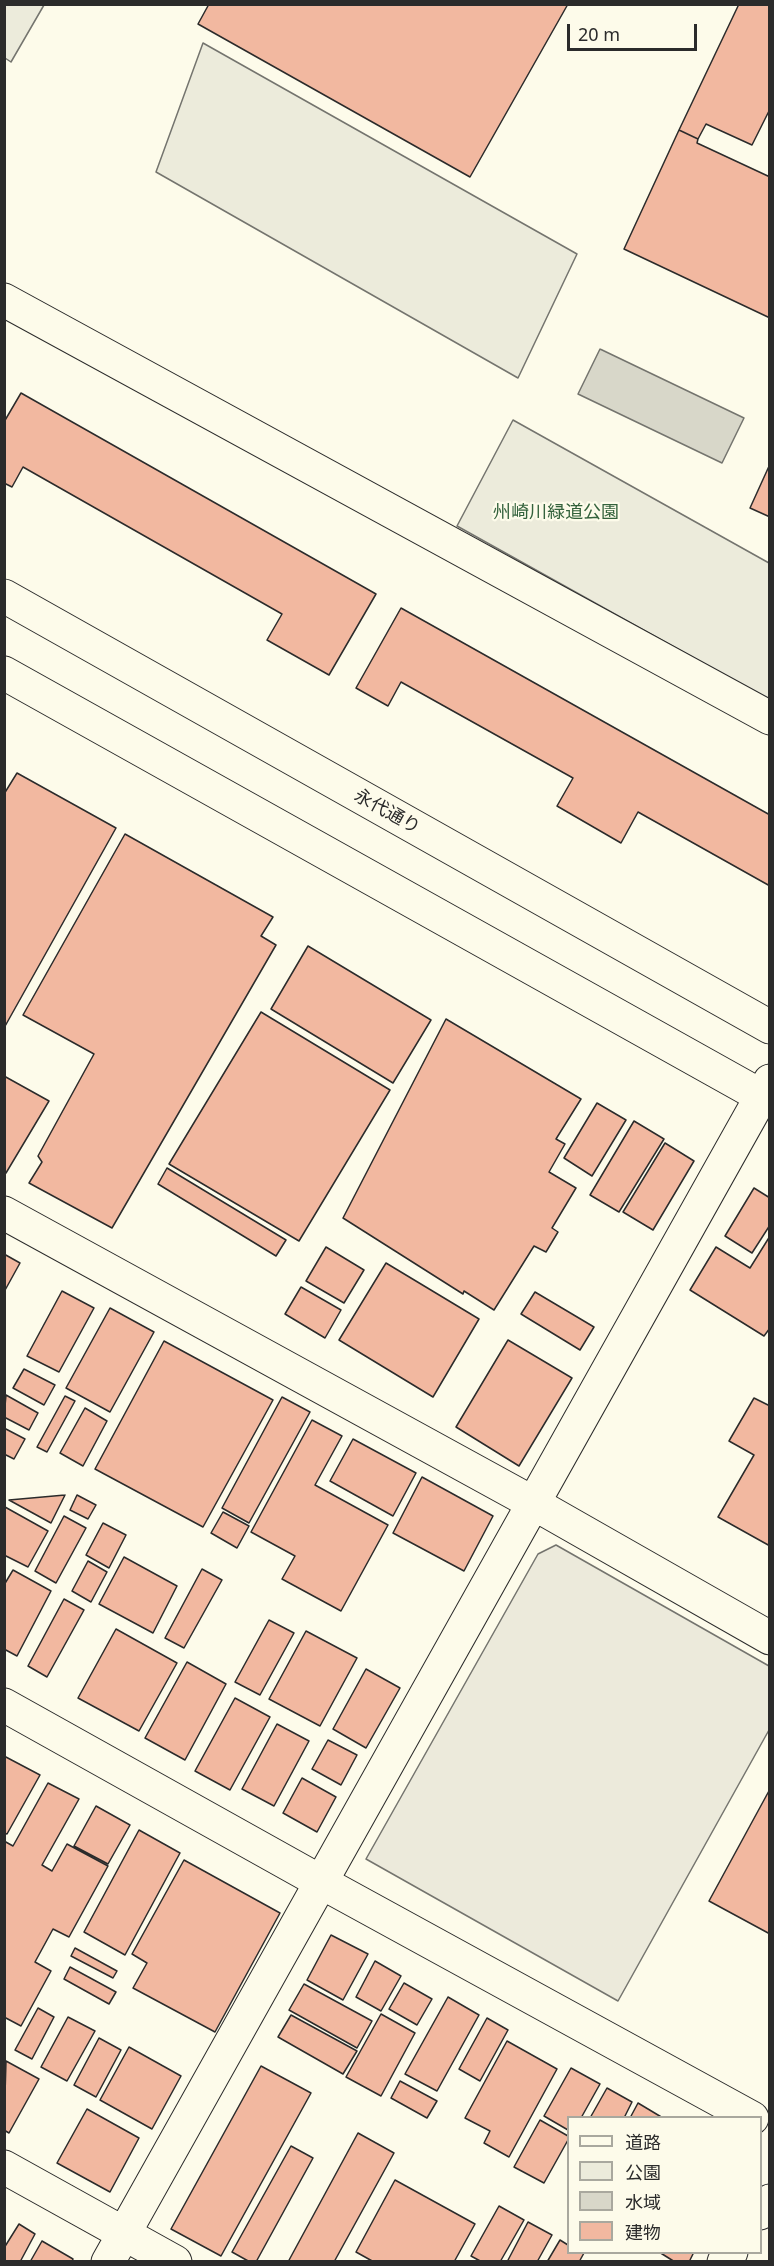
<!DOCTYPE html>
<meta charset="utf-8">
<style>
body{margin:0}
#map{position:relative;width:774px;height:2266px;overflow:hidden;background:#fdfbea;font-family:"Noto Sans","Noto Sans JP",sans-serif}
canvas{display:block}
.frame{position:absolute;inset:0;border:6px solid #2b2b2b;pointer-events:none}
.legend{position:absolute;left:567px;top:2116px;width:195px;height:138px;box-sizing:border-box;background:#fdfbea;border:2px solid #a9a89e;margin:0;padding:8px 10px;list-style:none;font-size:18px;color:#2b2b2b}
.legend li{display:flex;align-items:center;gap:12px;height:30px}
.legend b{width:30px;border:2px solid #a9a89e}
.scale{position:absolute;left:567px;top:24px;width:130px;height:27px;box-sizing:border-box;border:3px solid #2b2b2b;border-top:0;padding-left:8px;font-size:18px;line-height:21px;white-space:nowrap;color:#2b2b2b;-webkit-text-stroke:4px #fdfbea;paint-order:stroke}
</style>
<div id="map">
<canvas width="774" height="2266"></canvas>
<div class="frame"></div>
<ul class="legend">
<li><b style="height:8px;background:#fdfbea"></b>道路</li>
<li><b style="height:16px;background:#ecebdb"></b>公園</li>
<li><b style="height:16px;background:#d8d7c9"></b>水域</li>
<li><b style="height:16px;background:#f2b8a0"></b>建物</li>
</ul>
<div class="scale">20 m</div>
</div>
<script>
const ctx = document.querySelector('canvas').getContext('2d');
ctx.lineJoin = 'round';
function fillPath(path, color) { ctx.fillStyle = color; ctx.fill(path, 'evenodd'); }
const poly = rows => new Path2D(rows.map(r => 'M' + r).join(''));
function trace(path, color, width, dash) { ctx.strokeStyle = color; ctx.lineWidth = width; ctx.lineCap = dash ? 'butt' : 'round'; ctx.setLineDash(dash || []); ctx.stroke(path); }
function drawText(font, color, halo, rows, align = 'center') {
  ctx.font = font + ' "Noto Sans","Noto Sans JP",sans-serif'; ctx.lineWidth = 4.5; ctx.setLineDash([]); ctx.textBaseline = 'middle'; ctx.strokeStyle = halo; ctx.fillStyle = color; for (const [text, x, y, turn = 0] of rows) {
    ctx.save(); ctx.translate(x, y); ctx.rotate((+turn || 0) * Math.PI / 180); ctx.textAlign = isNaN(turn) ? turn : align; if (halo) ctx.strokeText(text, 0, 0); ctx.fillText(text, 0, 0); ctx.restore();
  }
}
const green = poly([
 [5,4,44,5,11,62,5,58,5,4],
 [203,43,577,254,518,378,156,172,203,43],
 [513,420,769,563,769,700,457,526,513,420]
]);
const parking = poly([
 [556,1545,769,1666,769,1730,618,2001,366,1859,538,1554,556,1545]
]);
const water = poly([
 [600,349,744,418,722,463,578,394,600,349]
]);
const building = poly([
 [209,4,568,4,470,177,198,24,209,4],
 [739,4,770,4,770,109,752,145,706,124,698,139,679,130,739,4],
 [679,130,698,139,697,143,770,177,770,318,624,249,679,130],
 [21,393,376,594,329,675,267,640,282,614,23,467,12,487,4,483,4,422,21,393],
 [770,464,770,517,750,508,770,464],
 [401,608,770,815,770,886,638,812,621,843,557,806,573,778,401,682,388,706,356,688,401,608],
 [17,773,116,828,4,1028,4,794,17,773],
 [125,834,273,917,261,936,276,945,112,1228,29,1183,42,1162,38,1156,94,1054,23,1015,125,834],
 [308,946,431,1020,393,1083,271,1009,308,946],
 [261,1012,390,1090,299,1241,169,1164,261,1012],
 [446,1019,581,1099,556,1139,565,1144,549,1172,576,1188,552,1228,558,1232,546,1252,534,1246,494,1310,464,1291,463,1294,343,1218,446,1019],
 [4,1076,49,1101,6,1173,4,1172,4,1076],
 [597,1103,626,1120,592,1176,564,1158,597,1103],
 [634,1121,664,1139,619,1212,590,1195,634,1121],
 [665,1143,694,1161,653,1230,623,1212,665,1143],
 [167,1168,286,1240,276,1256,158,1184,167,1168],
 [754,1188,770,1198,770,1225,752,1253,725,1236,754,1188],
 [770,1236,770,1328,764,1336,690,1290,716,1247,750,1268,770,1236],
 [326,1247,364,1270,344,1303,306,1281,326,1247],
 [4,1254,20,1263,4,1292,4,1254],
 [386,1263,479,1319,433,1397,339,1340,386,1263],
 [301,1287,341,1310,325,1338,285,1314,301,1287],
 [62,1291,94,1308,59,1372,27,1356,62,1291],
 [535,1292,594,1327,580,1350,521,1314,535,1292],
 [110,1308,154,1332,110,1412,66,1388,110,1308],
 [508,1340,572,1378,519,1466,456,1427,508,1340],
 [164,1341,273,1400,203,1527,95,1469,164,1341],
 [24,1369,55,1385,44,1405,13,1388,24,1369],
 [6,1395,38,1413,29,1430,4,1417,6,1395],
 [65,1396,75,1401,47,1452,37,1447,65,1396],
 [282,1397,310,1412,249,1523,222,1508,282,1397],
 [754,1398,770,1406,770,1546,718,1517,754,1455,729,1441,754,1398],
 [85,1408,107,1421,83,1466,60,1453,85,1408],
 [312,1420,342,1436,315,1485,388,1525,341,1611,282,1579,295,1556,251,1532,312,1420],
 [4,1428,25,1439,14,1459,4,1454,4,1428],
 [353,1439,416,1473,393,1516,330,1481,353,1439],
 [422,1477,493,1516,464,1571,393,1533,422,1477],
 [65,1495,51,1523,9,1500,65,1495],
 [77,1495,96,1505,88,1519,70,1510,77,1495],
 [5,1507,48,1531,28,1567,4,1555,5,1507],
 [223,1512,249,1526,237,1548,211,1533,223,1512],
 [64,1516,86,1528,56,1583,35,1571,64,1516],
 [103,1523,126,1535,109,1568,86,1555,103,1523],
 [124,1557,177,1586,153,1633,99,1604,124,1557],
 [88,1561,107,1572,91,1602,72,1591,88,1561],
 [202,1569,222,1580,184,1648,165,1638,202,1569],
 [13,1570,51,1591,17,1656,4,1649,4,1585,13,1570],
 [64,1599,84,1610,47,1677,28,1666,64,1599],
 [269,1620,294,1633,260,1695,235,1682,269,1620],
 [116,1629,177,1663,139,1731,78,1698,116,1629],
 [306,1631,357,1658,320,1726,269,1699,306,1631],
 [187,1662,226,1684,185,1760,145,1738,187,1662],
 [366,1669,400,1688,366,1748,333,1729,366,1669],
 [235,1698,270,1717,230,1790,195,1771,235,1698],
 [277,1724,309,1741,274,1806,242,1789,277,1724],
 [328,1740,357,1755,341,1785,312,1769,328,1740],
 [4,1756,40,1775,7,1834,4,1833,4,1756],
 [302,1778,336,1797,317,1832,283,1813,302,1778],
 [48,1783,79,1799,42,1865,52,1871,67,1844,108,1866,69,1937,53,1929,35,1962,51,1971,21,2026,4,2017,4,1841,13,1846,48,1783],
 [770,1789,770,1934,709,1901,770,1789],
 [96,1806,130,1825,108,1864,74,1846,96,1806],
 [139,1830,180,1853,125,1955,84,1932,139,1830],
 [184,1860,280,1913,215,2032,133,1988,147,1963,132,1954,184,1860],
 [331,1935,368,1954,343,2000,307,1980,331,1935],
 [75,1948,117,1971,113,1978,71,1956,75,1948],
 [375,1961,401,1976,381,2011,356,1997,375,1961],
 [70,1967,116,1992,109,2004,64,1979,70,1967],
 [404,1983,432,1999,417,2025,389,2009,404,1983],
 [304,1984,372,2021,357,2048,289,2010,304,1984],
 [448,1997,479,2015,437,2091,405,2074,448,1997],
 [38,2008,54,2017,32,2059,15,2050,38,2008],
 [381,2014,415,2033,381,2096,346,2077,381,2014],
 [291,2015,357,2051,343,2074,278,2037,291,2015],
 [68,2017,95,2031,67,2081,41,2067,68,2017],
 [487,2018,508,2030,480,2081,459,2069,487,2018],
 [99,2038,121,2050,96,2097,74,2085,99,2038],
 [507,2041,557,2069,509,2157,484,2143,490,2131,465,2118,507,2041],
 [129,2047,181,2076,152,2129,100,2100,129,2047],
 [6,2061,39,2079,9,2133,4,2130,6,2061],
 [261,2066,311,2093,221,2256,171,2229,261,2066],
 [571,2068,600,2084,581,2118,568,2118,568,2130,544,2116,571,2068],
 [400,2081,437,2101,427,2118,391,2098,400,2081],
 [607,2088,632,2102,624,2118,590,2118,607,2088],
 [638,2103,663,2118,630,2118,638,2103],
 [87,2109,139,2138,110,2192,57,2163,87,2109],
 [540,2120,568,2136,568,2140,544,2183,514,2167,540,2120],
 [358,2133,394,2153,334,2262,288,2262,358,2133],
 [291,2146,313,2158,256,2262,250,2262,232,2252,291,2146],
 [395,2180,475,2224,454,2262,374,2262,356,2252,395,2180],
 [499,2206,524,2220,500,2262,482,2262,471,2256,499,2206],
 [528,2222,552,2235,537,2262,507,2262,528,2222],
 [19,2224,35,2234,20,2262,4,2262,4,2248,19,2224],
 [560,2240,568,2245,568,2252,584,2253,579,2262,547,2262,560,2240],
 [42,2241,73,2259,72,2262,30,2262,42,2241],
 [659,2252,694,2252,689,2262,675,2262,659,2252]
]);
const minor = poly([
 [4,300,770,718],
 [4,1213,533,1503,770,1638],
 [4,1705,321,1882,752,2118],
 [4,2167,175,2262],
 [760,2213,770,2201],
 [108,2262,770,1081],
 [724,2262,731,2252]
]);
const major = poly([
 [4,596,770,1027],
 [4,673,770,1101]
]);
const parkNames = [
 ["州崎川緑道公園",556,513]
];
const streetNames = [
 ["永代通り",387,812,29]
];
fillPath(green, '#ecebdb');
trace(green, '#74746e', 1.5);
fillPath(parking, '#eceadb');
trace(parking, '#74746e', 1.5);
fillPath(water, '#d8d7c9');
trace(water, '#74746e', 1.5);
fillPath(building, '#f2b8a0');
trace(building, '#2b2b2b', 1.5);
trace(minor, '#2b2b2b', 35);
trace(major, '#2b2b2b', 35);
trace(minor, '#fdfbea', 33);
trace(major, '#fdfbea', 33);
drawText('18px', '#34623c', '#fdfbea', parkNames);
drawText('18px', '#2b2b2b', '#fdfbea', streetNames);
</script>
